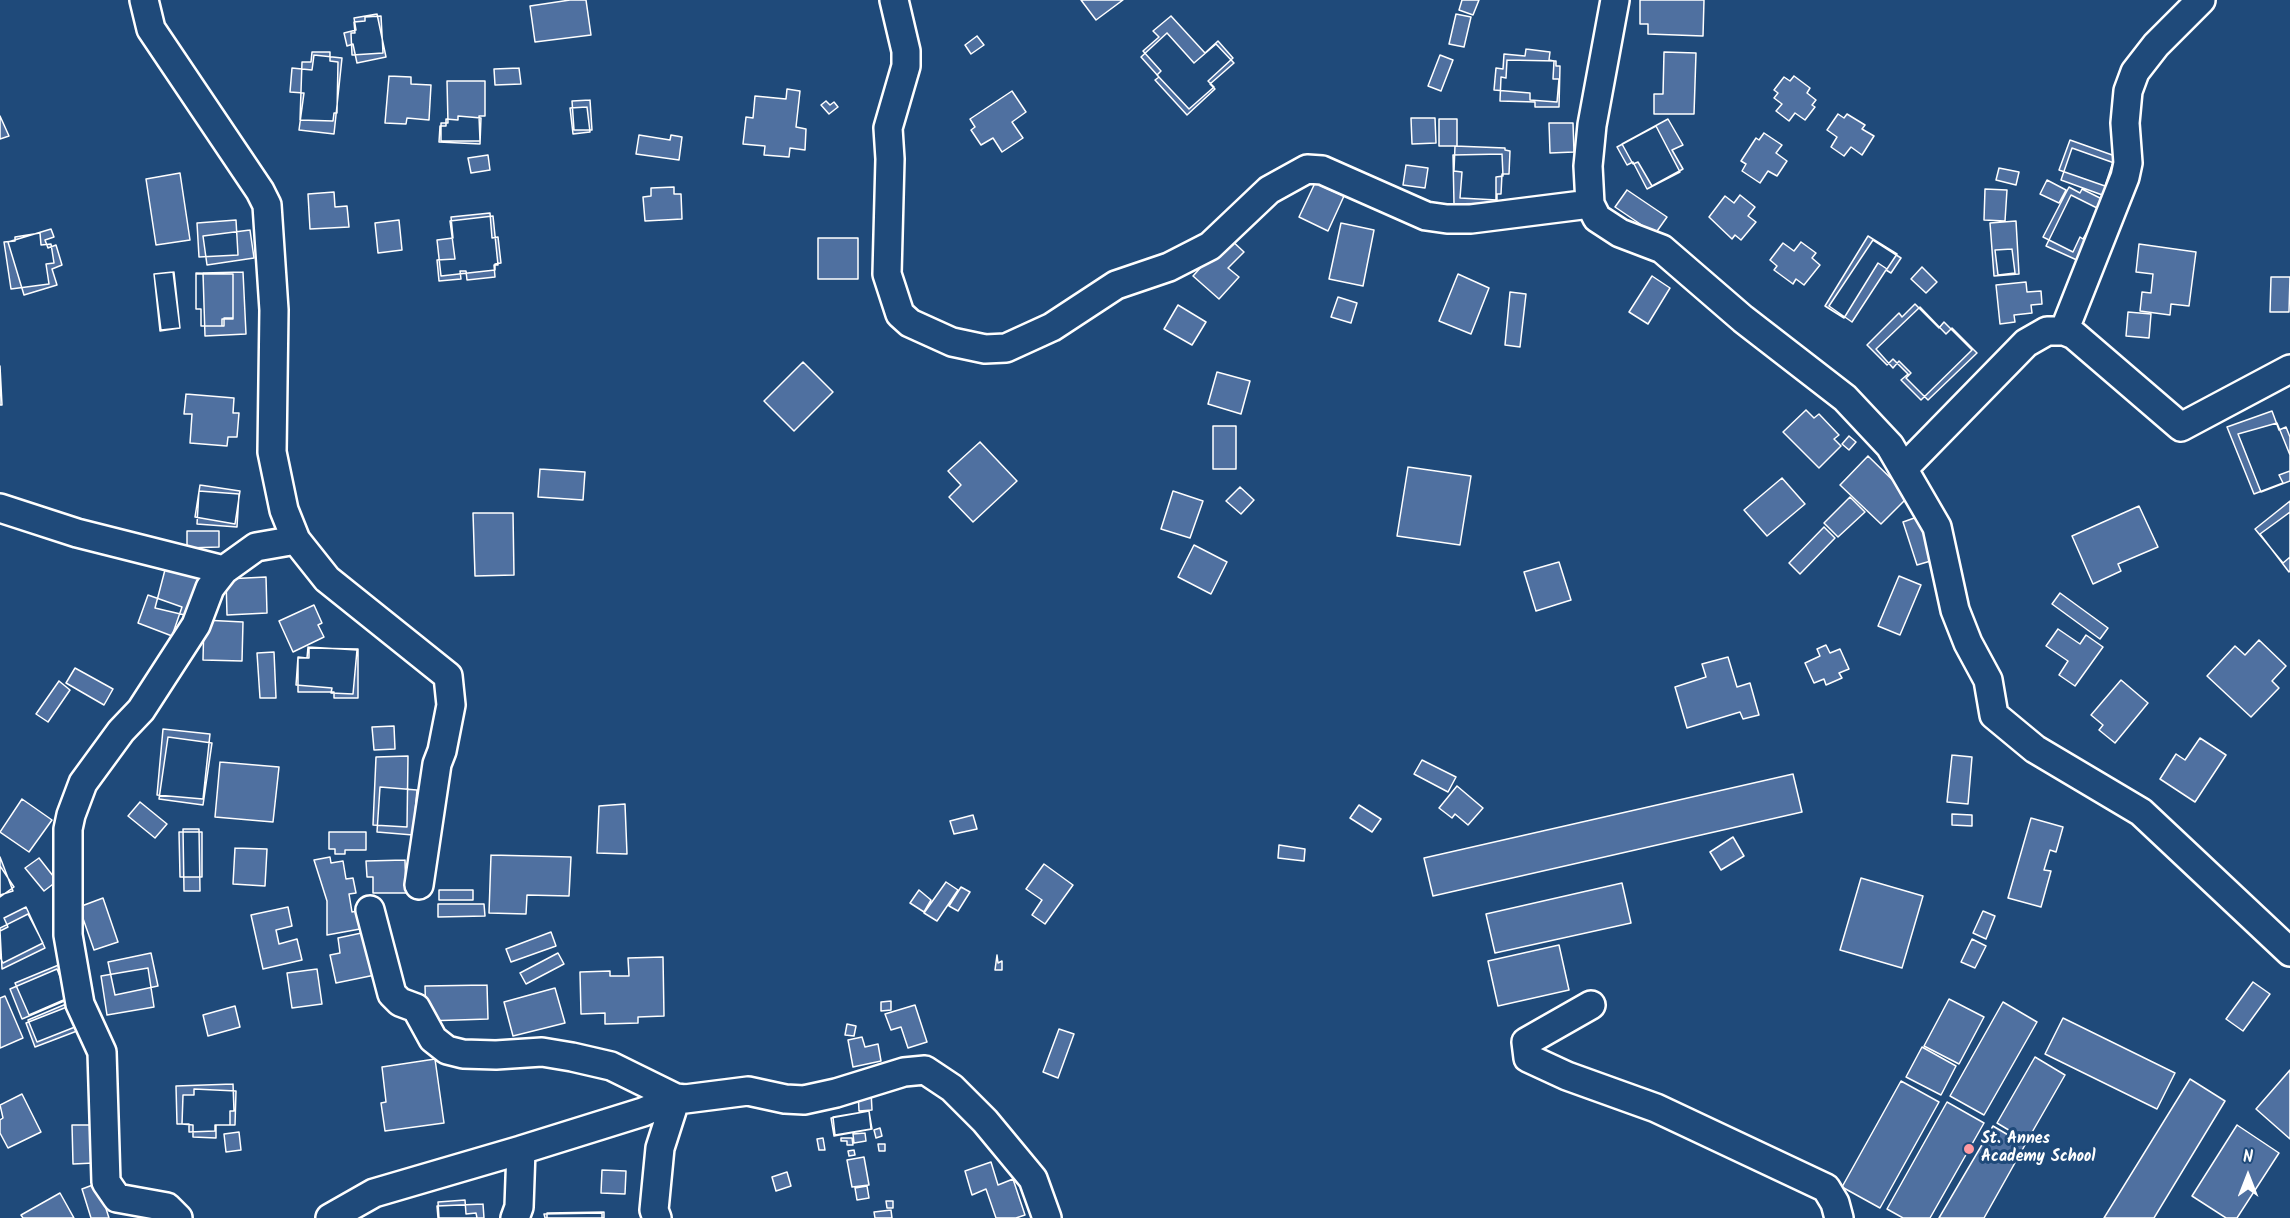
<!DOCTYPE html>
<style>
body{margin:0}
#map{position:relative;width:2290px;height:1218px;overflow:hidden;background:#1f4a7a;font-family:Kalam,sans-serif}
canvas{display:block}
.north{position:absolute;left:2218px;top:1146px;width:60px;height:60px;-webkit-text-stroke:4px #1f4a7a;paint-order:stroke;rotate:0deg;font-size:16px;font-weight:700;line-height:24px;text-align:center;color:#fff}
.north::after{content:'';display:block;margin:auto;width:21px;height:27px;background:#fff;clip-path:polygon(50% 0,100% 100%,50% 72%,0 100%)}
</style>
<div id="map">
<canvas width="2290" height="1218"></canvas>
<div class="north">N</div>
</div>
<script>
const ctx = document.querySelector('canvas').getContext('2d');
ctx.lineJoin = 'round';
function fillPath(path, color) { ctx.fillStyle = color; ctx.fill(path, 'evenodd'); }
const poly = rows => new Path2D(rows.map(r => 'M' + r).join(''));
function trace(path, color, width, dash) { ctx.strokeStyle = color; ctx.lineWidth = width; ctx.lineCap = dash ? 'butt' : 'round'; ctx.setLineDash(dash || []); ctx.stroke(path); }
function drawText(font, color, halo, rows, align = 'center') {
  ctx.font = font + ' Kalam,sans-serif'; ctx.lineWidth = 6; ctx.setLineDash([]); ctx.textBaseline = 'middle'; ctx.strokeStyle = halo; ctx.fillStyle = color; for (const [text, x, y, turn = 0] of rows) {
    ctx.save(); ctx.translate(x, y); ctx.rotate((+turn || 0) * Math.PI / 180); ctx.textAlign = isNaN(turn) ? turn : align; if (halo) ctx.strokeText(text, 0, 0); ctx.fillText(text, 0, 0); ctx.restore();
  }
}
const building = poly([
 [570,0,586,0,591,35,535,42,530,6,570,0],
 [1081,0,1123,0,1096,20,1081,0],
 [1462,0,1479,0,1473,15,1459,10,1462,0],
 [1640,0,1704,0,1703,36,1648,34,1648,24,1640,24,1640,0],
 [377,14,386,57,357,63,353,44,347,46,344,33,356,30,354,18,377,14],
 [1456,14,1471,17,1464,47,1449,44,1456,14],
 [381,16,383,53,352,55,351,33,355,33,354,22,365,21,365,17,381,16],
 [1171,16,1205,53,1218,41,1233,58,1208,81,1214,87,1189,109,1157,75,1161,71,1143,51,1159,37,1153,31,1171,16],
 [1167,33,1194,63,1216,44,1234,63,1210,84,1215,89,1187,115,1155,80,1159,77,1141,57,1167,33],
 [977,36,984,45,971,54,965,45,977,36],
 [1526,49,1550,52,1549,60,1554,61,1553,79,1559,79,1557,102,1530,100,1530,93,1494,90,1496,68,1503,69,1504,54,1525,56,1526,49],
 [312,52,330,52,330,61,338,62,337,113,334,113,333,121,300,120,302,62,311,62,312,52],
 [1664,52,1696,53,1694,114,1654,114,1654,94,1663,94,1664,52],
 [314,55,342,58,334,134,299,130,304,93,290,92,292,68,312,70,314,55],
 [1440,55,1453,60,1441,91,1428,86,1440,55],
 [1507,60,1556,61,1556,66,1560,66,1559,107,1535,107,1535,102,1500,101,1501,77,1506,78,1507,60],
 [519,68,521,84,495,85,494,69,519,68],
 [389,76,411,77,411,84,431,85,429,120,407,118,406,124,385,123,389,76],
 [1794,76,1810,88,1807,93,1816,100,1812,105,1815,107,1805,120,1795,113,1789,121,1776,111,1782,104,1774,98,1778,93,1774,90,1784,77,1790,81,1794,76],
 [447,81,485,81,485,116,479,116,480,141,441,141,441,123,448,123,447,81],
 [787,89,800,91,796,127,806,129,805,150,790,148,789,157,764,155,765,146,743,144,746,117,753,118,755,96,786,99,787,89],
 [1012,91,1026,112,1012,122,1023,138,1002,152,993,138,981,145,971,130,975,127,970,119,1012,91],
 [590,100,592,130,574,130,572,101,590,100],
 [826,101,830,105,834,102,838,107,829,114,821,105,826,101],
 [587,107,590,132,573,134,570,108,587,107],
 [1838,114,1844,118,1847,114,1865,125,1862,129,1874,136,1862,155,1851,147,1844,156,1831,147,1837,137,1827,130,1838,114],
 [0,116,9,136,0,139,0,116],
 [458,116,481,118,480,144,439,142,440,126,446,126,446,119,458,120,458,116],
 [1411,118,1435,118,1436,143,1412,144,1411,118],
 [1439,119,1457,119,1457,146,1439,146,1439,119],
 [1668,119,1683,145,1672,150,1683,169,1652,186,1638,162,1633,164,1622,144,1668,119],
 [1549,123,1573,123,1574,152,1550,153,1549,123],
 [1656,126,1680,172,1647,189,1633,162,1627,165,1617,147,1656,126],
 [1764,133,1782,145,1776,153,1787,161,1777,176,1768,171,1760,183,1742,171,1746,164,1741,161,1756,138,1759,140,1764,133],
 [639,135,670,140,671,135,682,137,679,160,636,154,639,135],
 [2070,140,2115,156,2105,186,2059,170,2070,140],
 [1455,146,1505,148,1505,150,1510,151,1509,174,1502,174,1501,194,1497,194,1497,200,1460,198,1462,172,1454,171,1455,146],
 [2072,148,2117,164,2105,196,2061,180,2072,148],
 [1502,154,1503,176,1496,177,1496,203,1454,204,1453,155,1502,154],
 [488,155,490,170,471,173,468,158,488,155],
 [1406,165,1428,168,1425,188,1403,185,1406,165],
 [1999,168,2019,172,2016,185,1996,180,1999,168],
 [180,173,190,240,156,245,146,179,180,173],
 [2047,180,2066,190,2059,203,2040,194,2047,180],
 [1315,183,1344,196,1328,231,1299,217,1315,183],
 [674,187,674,194,681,194,682,219,645,221,643,197,651,196,651,188,674,187],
 [2069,187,2080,193,2082,189,2104,200,2083,239,2080,237,2073,252,2043,237,2069,187],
 [1985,189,2007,190,2005,221,1984,220,1985,189],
 [1627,190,1667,217,1655,234,1615,207,1627,190],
 [334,192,335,207,347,206,349,227,310,229,308,194,334,192],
 [1740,195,1755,207,1748,216,1756,222,1741,240,1735,235,1732,239,1709,217,1725,196,1734,203,1740,195],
 [2071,195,2103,211,2079,261,2046,246,2071,195],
 [490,213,492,238,498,237,501,263,495,264,495,270,441,276,437,240,453,238,451,217,490,213],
 [493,216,498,265,494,265,495,277,467,280,466,271,460,271,461,279,439,281,437,260,455,259,450,221,493,216],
 [236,220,238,255,199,257,197,223,236,220],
 [399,220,402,250,378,253,375,223,399,220],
 [2016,221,2019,274,1994,276,1990,223,2016,221],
 [1341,223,1374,230,1363,286,1329,279,1341,223],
 [51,229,54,237,45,240,48,248,56,245,62,265,52,269,57,285,24,295,8,242,51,229],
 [250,230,254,258,207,265,203,236,250,230],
 [40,233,41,245,51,244,54,263,46,264,49,284,11,289,4,242,15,241,15,237,40,233],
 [1868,236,1897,254,1887,269,1878,263,1844,318,1825,306,1868,236],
 [1228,237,1244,252,1228,268,1239,277,1219,299,1193,276,1228,237],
 [818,238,858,238,858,279,818,279,818,238],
 [1873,240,1901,258,1891,273,1886,270,1852,322,1829,306,1873,240],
 [1801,242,1816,253,1812,258,1820,265,1804,285,1796,279,1793,284,1774,270,1777,266,1770,260,1783,243,1794,251,1801,242],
 [2139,244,2196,252,2189,306,2171,304,2170,315,2140,311,2142,292,2151,293,2153,274,2136,272,2139,244],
 [2012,249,2015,273,1998,275,1995,250,2012,249],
 [1922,267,1937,282,1926,293,1911,279,1922,267],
 [173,272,180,328,160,331,154,274,173,272],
 [174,272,180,328,161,330,154,274,174,272],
 [243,272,246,334,205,336,203,273,243,272],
 [196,273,233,274,233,318,224,318,224,326,201,326,201,309,196,309,196,273],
 [196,274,233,274,233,319,222,319,222,326,201,326,201,309,196,309,196,274],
 [1458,274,1489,288,1471,334,1439,321,1458,274],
 [1652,276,1670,288,1648,324,1629,312,1652,276],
 [2271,277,2290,277,2289,312,2270,312,2271,277],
 [2026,282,2027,292,2041,291,2042,304,2031,305,2032,313,2014,315,2015,322,2000,324,1996,285,2026,282],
 [1510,292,1526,294,1520,347,1505,345,1510,292],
 [1338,297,1357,303,1351,323,1331,317,1338,297],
 [1915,304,1939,328,1944,322,1972,350,1921,400,1901,380,1908,374,1893,359,1887,365,1867,345,1899,313,1902,317,1915,304],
 [1178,305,1206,322,1192,345,1164,329,1178,305],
 [1920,307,1946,334,1952,328,1977,353,1928,400,1906,378,1911,373,1899,361,1893,368,1876,349,1920,307],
 [2128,312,2151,314,2149,338,2126,336,2128,312],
 [803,362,833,392,794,431,764,401,803,362],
 [0,366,2,405,0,405,0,366],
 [1217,372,1250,381,1241,414,1208,404,1217,372],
 [186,394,234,398,233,413,239,413,237,437,228,437,227,446,190,443,192,414,184,414,186,394],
 [1806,410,1814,418,1819,414,1839,435,1834,439,1841,446,1819,468,1783,432,1806,410],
 [2272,411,2279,430,2286,427,2290,437,2290,471,2279,475,2283,483,2254,494,2227,427,2272,411],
 [2277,423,2290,455,2290,481,2261,492,2238,434,2277,423],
 [1213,426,1236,426,1236,469,1213,469,1213,426],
 [1849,436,1856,442,1849,450,1842,444,1849,436],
 [980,442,1017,481,973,522,949,497,961,485,948,471,980,442],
 [1868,456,1909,496,1881,524,1840,485,1868,456],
 [1408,467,1471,476,1460,545,1397,536,1408,467],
 [540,469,585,472,583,500,538,497,540,469],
 [1782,478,1805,504,1767,536,1744,510,1782,478],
 [200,485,240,491,235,524,195,517,200,485],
 [1240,487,1254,500,1241,514,1226,501,1240,487],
 [199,491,239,494,237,527,197,524,199,491],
 [1173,491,1203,501,1190,538,1161,529,1173,491],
 [1850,497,1865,512,1838,537,1824,523,1850,497],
 [2290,501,2290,557,2283,563,2255,529,2290,501],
 [2139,506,2158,547,2118,564,2121,571,2093,584,2072,536,2139,506],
 [2290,512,2290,571,2289,572,2260,534,2290,512],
 [473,513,513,513,514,575,475,576,473,513],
 [1920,516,1934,560,1917,565,1903,522,1920,516],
 [1824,527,1835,538,1800,574,1789,563,1824,527],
 [187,531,219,531,219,547,187,548,187,531],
 [1194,545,1227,562,1211,594,1178,577,1194,545],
 [1559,562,1571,600,1536,611,1524,572,1559,562],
 [166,566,200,575,189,616,155,608,166,566],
 [1899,576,1921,585,1900,635,1878,626,1899,576],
 [266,577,267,613,227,615,226,579,266,577],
 [2060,593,2108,628,2100,639,2052,604,2060,593],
 [148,595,182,607,172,636,138,623,148,595],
 [314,605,322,623,318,625,324,637,293,652,279,621,314,605],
 [204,620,243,622,242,661,203,660,204,620],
 [2058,629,2080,644,2086,635,2103,647,2075,686,2059,675,2068,661,2046,646,2058,629],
 [2259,640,2286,666,2272,681,2279,688,2251,717,2207,676,2235,646,2245,655,2259,640],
 [1826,645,1830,653,1840,649,1849,669,1839,673,1842,678,1826,685,1824,679,1814,683,1805,663,1820,656,1817,649,1826,645],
 [308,647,357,650,353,694,331,693,332,688,296,685,298,657,307,658,308,647],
 [309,648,358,649,358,698,334,698,334,692,298,692,298,658,309,658,309,648],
 [274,652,276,698,260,698,257,653,274,652],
 [1728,657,1737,687,1750,683,1759,715,1743,719,1740,712,1687,728,1675,687,1706,677,1702,664,1728,657],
 [75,668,113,689,104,705,66,683,75,668],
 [2121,680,2148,703,2115,743,2099,730,2103,725,2091,715,2121,680],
 [59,681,70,690,48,722,36,714,59,681],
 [394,726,395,749,374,750,372,727,394,726],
 [163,729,210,734,203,799,157,795,163,729],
 [168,737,212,743,203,805,159,799,168,737],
 [2200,738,2226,755,2195,802,2160,779,2176,754,2185,760,2200,738],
 [1952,755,1972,757,1968,804,1947,802,1952,755],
 [408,756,407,827,373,825,376,757,408,756],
 [1422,760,1456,777,1448,792,1414,774,1422,760],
 [220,762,279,767,273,822,215,817,220,762],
 [1793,774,1802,812,1433,896,1424,858,1793,774],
 [1457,786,1483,808,1468,825,1455,814,1452,818,1439,808,1457,786],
 [380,787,417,790,413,835,377,832,380,787],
 [22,799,52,820,29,852,0,832,22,799],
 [140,802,167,824,155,838,128,816,140,802],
 [625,804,627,854,597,853,599,806,625,804],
 [1359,805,1381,819,1372,832,1350,818,1359,805],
 [1952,814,1972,815,1972,826,1952,825,1952,814],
 [973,815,977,829,954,834,950,821,973,815],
 [2031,818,2063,827,2056,852,2050,850,2044,870,2051,871,2041,907,2008,898,2031,818],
 [183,829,199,829,200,891,184,891,183,829],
 [179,832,202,832,202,877,180,877,179,832],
 [329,832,366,832,366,850,345,850,345,854,335,854,335,849,329,849,329,832],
 [1733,837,1744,856,1721,870,1710,852,1733,837],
 [1279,845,1305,849,1304,861,1278,858,1279,845],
 [235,848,267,849,265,886,233,884,235,848],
 [491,855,571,857,569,896,527,895,526,914,489,913,491,855],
 [0,857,13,891,0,895,0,857],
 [330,857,331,863,343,861,346,879,353,878,356,893,349,894,352,912,357,911,360,929,327,935,327,901,314,860,330,857],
 [39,858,57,881,44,891,25,868,39,858],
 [405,860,406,893,373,893,373,877,367,877,366,861,405,860],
 [1044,864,1073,885,1045,924,1032,915,1042,900,1026,889,1044,864],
 [0,866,14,887,0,897,0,866],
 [1861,878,1923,896,1902,968,1840,950,1861,878],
 [946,882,958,890,937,921,924,913,946,882],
 [1622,883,1631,923,1495,953,1486,914,1622,883],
 [961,887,970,892,958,911,949,906,961,887],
 [439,890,473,890,473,900,439,900,439,890],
 [919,890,931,900,924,912,910,903,919,890],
 [103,898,118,942,94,950,79,907,103,898],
 [438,904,484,904,485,916,438,917,438,904],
 [26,907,45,948,2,969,0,931,8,927,4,918,26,907],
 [288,907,292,926,276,930,279,944,297,939,302,960,263,969,251,915,288,907],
 [1983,911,1995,916,1986,939,1973,933,1983,911],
 [28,914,43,943,3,963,0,957,0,928,28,914],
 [366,932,375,975,336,983,330,955,340,953,338,938,366,932],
 [551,932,556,946,511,962,506,949,551,932],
 [1972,939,1986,946,1975,968,1961,962,1972,939],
 [1559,945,1569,990,1498,1006,1488,961,1559,945],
 [151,953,158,986,115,995,108,962,151,953],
 [558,953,564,964,526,984,520,973,558,953],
 [997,955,998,963,1002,961,1002,970,995,970,997,955],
 [663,957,664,1016,638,1017,638,1023,605,1024,605,1013,581,1014,580,972,610,971,610,976,629,976,628,958,663,957],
 [61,964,75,995,29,1015,15,983,61,964],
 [148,968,154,1007,107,1015,101,976,148,968],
 [57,969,69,999,22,1019,10,989,57,969],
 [317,969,322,1004,292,1008,287,973,317,969],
 [2253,982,2270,994,2243,1031,2226,1019,2253,982],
 [487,985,488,1019,426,1021,425,986,487,985],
 [555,988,565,1023,513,1036,504,1002,555,988],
 [5,996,23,1038,0,1048,0,998,5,996],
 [1949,999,1984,1017,1959,1064,1924,1046,1949,999],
 [891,1001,891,1010,881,1011,881,1002,891,1001],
 [2003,1002,2037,1022,1984,1115,1950,1096,2003,1002],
 [66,1004,75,1027,37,1042,28,1020,66,1004],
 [915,1005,927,1042,908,1048,901,1027,891,1030,885,1014,915,1005],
 [235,1006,240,1027,208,1036,203,1015,235,1006],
 [67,1007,77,1031,35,1047,26,1023,67,1007],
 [2063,1018,2175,1073,2157,1109,2045,1054,2063,1018],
 [847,1024,856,1026,854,1036,845,1035,847,1024],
 [1059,1029,1074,1034,1058,1078,1043,1072,1059,1029],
 [862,1037,865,1047,878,1044,881,1061,853,1067,848,1040,862,1037],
 [1922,1047,1956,1066,1941,1095,1906,1077,1922,1047],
 [2035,1057,2065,1075,2027,1141,1997,1123,2035,1057],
 [435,1059,444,1123,385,1131,381,1103,386,1102,382,1067,435,1059],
 [2290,1070,2290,1139,2256,1109,2290,1070],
 [2190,1079,2225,1101,2154,1218,2104,1218,2190,1079],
 [1901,1081,1939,1102,1880,1208,1842,1187,1901,1081],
 [233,1084,234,1111,230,1111,230,1125,215,1125,215,1131,189,1132,189,1124,177,1124,176,1086,233,1084],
 [194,1089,236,1091,235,1125,216,1125,216,1138,193,1137,193,1125,182,1124,183,1095,194,1095,194,1089],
 [871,1091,872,1110,859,1111,858,1092,871,1091],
 [22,1094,41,1132,8,1148,0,1133,0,1120,3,1118,0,1105,22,1094],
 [1947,1102,1984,1123,1930,1218,1903,1218,1887,1209,1947,1102],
 [869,1111,871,1129,835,1135,833,1117,869,1111],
 [869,1111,872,1129,834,1136,831,1118,869,1111],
 [72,1125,93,1125,94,1163,73,1164,72,1125],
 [2237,1125,2279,1153,2237,1218,2226,1218,2192,1196,2237,1125],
 [1993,1126,2025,1145,1984,1218,1939,1218,1993,1126],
 [880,1128,882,1136,876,1138,874,1130,880,1128],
 [239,1132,241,1150,226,1152,224,1134,239,1132],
 [865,1133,866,1141,854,1143,853,1134,865,1133],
 [823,1138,825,1150,819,1150,817,1139,823,1138],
 [841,1138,852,1138,853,1145,847,1145,847,1141,841,1141,841,1138],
 [878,1144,885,1144,885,1151,879,1151,878,1144],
 [854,1150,855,1155,849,1156,848,1151,854,1150],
 [864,1157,869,1185,852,1187,847,1160,864,1157],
 [991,1162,998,1185,1013,1179,1025,1215,1016,1218,996,1218,986,1189,972,1195,965,1171,991,1162],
 [602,1170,626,1171,625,1194,601,1193,602,1170],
 [787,1172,791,1186,776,1191,772,1177,787,1172],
 [98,1183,109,1218,91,1218,82,1189,98,1183],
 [867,1186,869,1198,857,1200,855,1188,867,1186],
 [60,1193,74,1218,23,1218,21,1215,60,1193],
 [465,1200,466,1214,476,1213,477,1218,439,1218,438,1202,465,1200],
 [886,1201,893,1201,893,1208,887,1208,886,1201],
 [483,1204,484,1218,438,1218,437,1206,483,1204],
 [891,1210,892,1218,875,1218,874,1212,891,1210],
 [604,1212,604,1218,547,1218,547,1213,604,1212],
 [602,1213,602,1218,545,1218,544,1214,602,1213]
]);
const street = poly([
 [144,0,151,29,260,191,267,205,274,310,272,452,284,510,296,540,327,579,448,676,451,705,442,751,437,764,419,885],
 [894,0,906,51,906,66,888,128,890,159,887,274,900,314,910,323,952,342,985,349,1006,348,1052,327,1116,285,1169,267,1210,246,1269,190,1307,169,1322,170,1426,216,1447,219,1471,219,1590,204],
 [1615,0,1592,125,1588,166,1590,204,1597,218,1620,233,1662,249,1743,319,1845,398,1890,446,1937,527,1955,610,1968,643,1988,680,1994,715,2035,749,2141,812,2290,952],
 [2064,331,2125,177,2128,163,2125,123,2128,91,2135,72,2156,45,2201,0],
 [1904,468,2026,343,2047,331,2064,331,2074,335,2181,427,2290,369],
 [0,508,77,533,224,570],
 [370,910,392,994,400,1002,416,1008,433,1039,447,1050,463,1054,496,1055,542,1052,572,1057,611,1066,676,1098,685,1099,748,1091,785,1099,804,1100,836,1093,904,1072,925,1070,952,1088,985,1121,1033,1179,1047,1218],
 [1591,1005,1526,1042,1528,1058,1567,1076,1656,1108,1826,1188,1835,1203,1839,1218],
 [178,1218,167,1207,117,1198,106,1182,102,1052,80,1004,68,935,68,829,71,815,83,783,121,731,141,710,196,625,210,588,224,570,256,547,296,540],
 [330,1218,374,1193,521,1150],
 [515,1218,519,1207,521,1150,643,1112,676,1098],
 [657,1218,654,1210,660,1148,676,1098]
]);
const markers = [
 [1969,1149,6,"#ff9aa2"]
];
const poiNames = [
 ["St. Annes",1981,1140],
 ["Academy School",1981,1158]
];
fillPath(building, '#4f70a0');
trace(building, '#fff', 1.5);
trace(street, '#fff', 32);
trace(street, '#1f4a7a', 27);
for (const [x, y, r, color] of markers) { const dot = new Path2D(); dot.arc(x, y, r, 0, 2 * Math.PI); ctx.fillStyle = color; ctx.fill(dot); trace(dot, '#1f4a7a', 2); }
drawText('bold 16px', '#fff', '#1f4a7a', poiNames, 'left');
</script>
